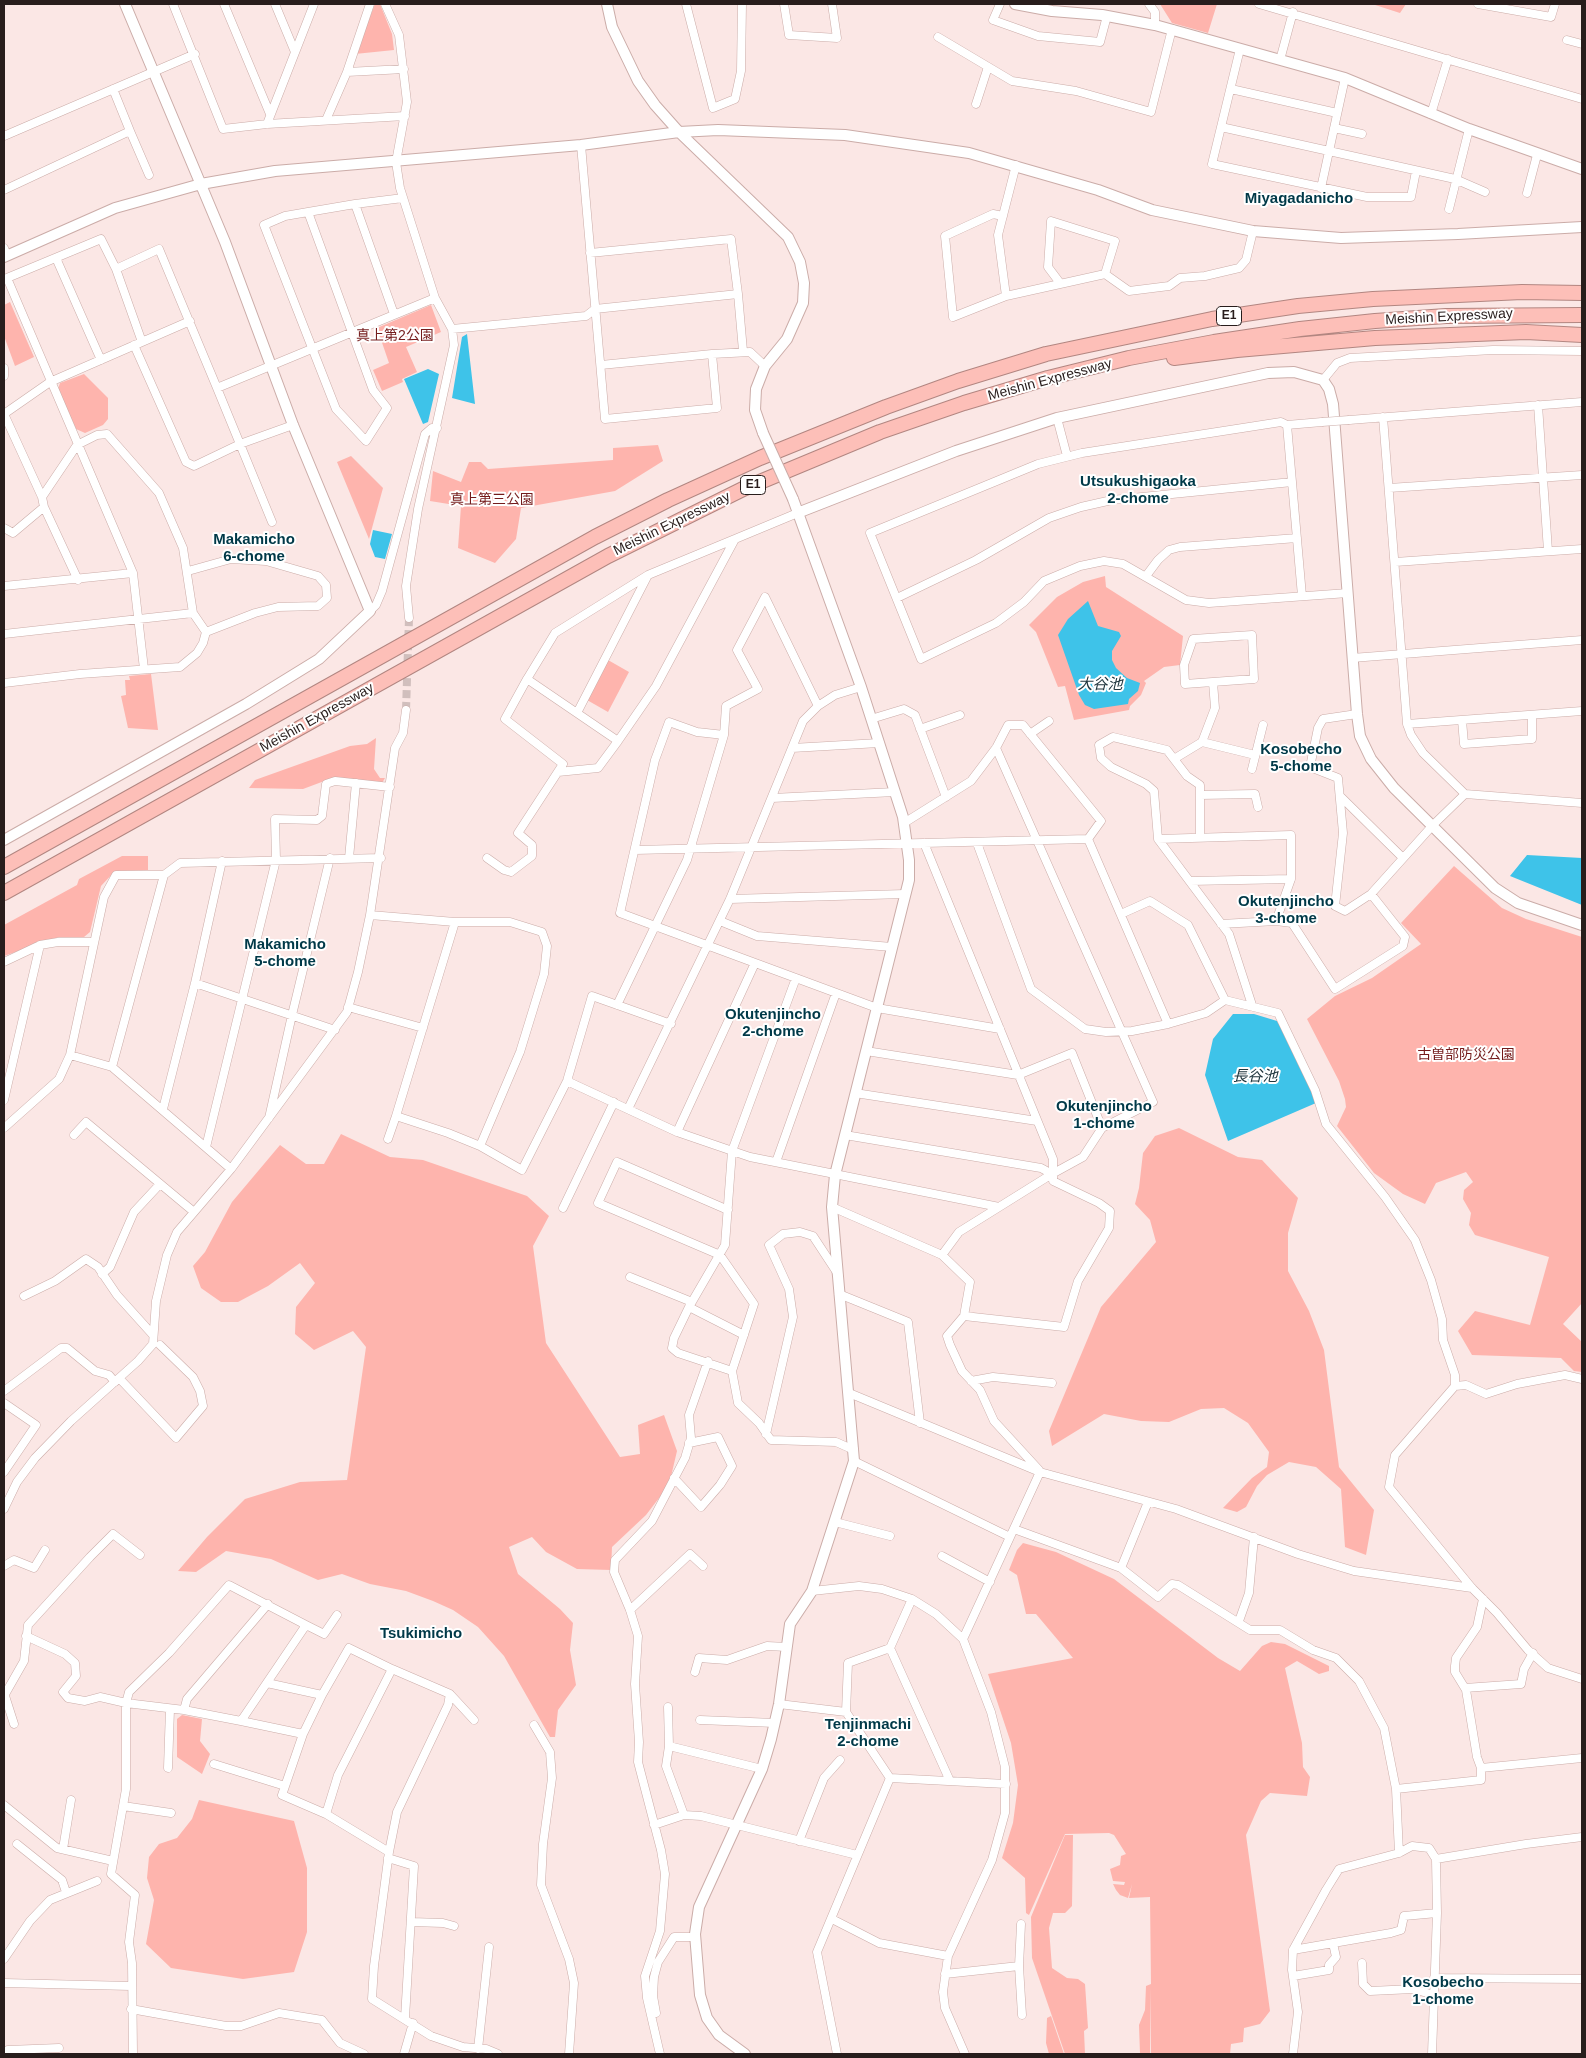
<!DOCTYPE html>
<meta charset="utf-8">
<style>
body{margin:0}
#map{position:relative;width:1586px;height:2058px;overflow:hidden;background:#fbe7e5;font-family:Arial,sans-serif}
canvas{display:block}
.frame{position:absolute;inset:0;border:5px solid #281d1c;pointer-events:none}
</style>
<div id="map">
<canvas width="1586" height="2058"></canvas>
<div class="frame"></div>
</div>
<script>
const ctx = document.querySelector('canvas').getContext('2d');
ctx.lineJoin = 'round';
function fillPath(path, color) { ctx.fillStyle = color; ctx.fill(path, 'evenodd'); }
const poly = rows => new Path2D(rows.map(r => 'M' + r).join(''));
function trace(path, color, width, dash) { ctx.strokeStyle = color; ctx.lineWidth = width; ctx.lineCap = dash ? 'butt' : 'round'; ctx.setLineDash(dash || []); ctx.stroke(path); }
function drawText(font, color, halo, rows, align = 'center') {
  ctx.font = font + ' Arial,"Noto Sans JP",sans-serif'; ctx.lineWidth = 4; ctx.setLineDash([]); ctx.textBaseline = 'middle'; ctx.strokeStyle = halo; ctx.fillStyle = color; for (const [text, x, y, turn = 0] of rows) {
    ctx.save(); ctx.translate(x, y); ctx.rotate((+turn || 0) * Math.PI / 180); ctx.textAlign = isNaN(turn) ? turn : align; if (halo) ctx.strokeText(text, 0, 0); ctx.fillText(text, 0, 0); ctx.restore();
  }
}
const green = poly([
 [375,4,380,4,392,34,394,50,355,54],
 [1160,4,1217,4,1208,33,1172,23],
 [1372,4,1406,4,1400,13],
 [10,302,34,357,15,366,4,336,4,305],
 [431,305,441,332,406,347,417,372,402,379,403,382,382,391,373,370,389,363,377,328],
 [84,374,108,398,108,419,103,425,85,433,76,429,58,389,60,383],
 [658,445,663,461,615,491,521,508,516,539,495,563,458,548,461,506,430,501,433,471,461,482,469,462,481,462,488,469,613,460,613,448],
 [351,456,383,488,369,539,337,462],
 [1105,576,1106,587,1183,636,1180,665,1164,667,1144,681,1146,683,1141,695,1130,706,1129,710,1074,720,1065,686,1058,687,1036,632,1029,625,1057,597,1083,582],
 [608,660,629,672,608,712,587,700],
 [151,674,158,730,128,728,121,696,126,695,125,680,130,680,129,676],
 [376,738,374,769,380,778,385,778,382,783,335,777,303,789,249,788,255,780,350,746,367,744],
 [122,856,148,856,148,870,115,871,101,886,90,932,84,937,59,937,4,956,4,925,77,885,79,879],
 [1454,866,1502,908,1526,919,1582,937,1582,1303,1563,1324,1582,1342,1582,1372,1574,1371,1561,1358,1472,1355,1458,1331,1475,1311,1530,1325,1549,1257,1475,1235,1469,1225,1471,1213,1463,1199,1464,1190,1473,1182,1466,1172,1436,1183,1425,1204,1403,1194,1374,1173,1337,1126,1346,1107,1345,1099,1339,1081,1307,1019,1335,996,1372,978,1421,944,1401,923],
 [1179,1128,1238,1157,1262,1160,1298,1198,1288,1233,1288,1271,1309,1311,1324,1350,1339,1467,1374,1510,1366,1555,1345,1547,1341,1489,1316,1467,1289,1462,1267,1475,1257,1486,1246,1507,1237,1512,1223,1508,1252,1478,1267,1467,1269,1452,1248,1423,1224,1408,1201,1409,1169,1422,1141,1421,1104,1414,1052,1446,1049,1431,1101,1307,1156,1242,1150,1220,1135,1204,1139,1188,1143,1153,1155,1136],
 [341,1134,390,1157,423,1160,527,1196,549,1216,533,1246,546,1343,620,1457,640,1454,638,1425,664,1415,677,1451,669,1485,646,1515,612,1547,611,1570,577,1569,546,1552,532,1537,509,1547,518,1574,560,1609,573,1623,570,1650,576,1685,558,1710,555,1737,550,1737,504,1656,478,1627,453,1610,433,1601,406,1591,370,1584,342,1574,318,1580,271,1559,226,1551,196,1572,178,1571,207,1537,245,1499,300,1482,347,1480,366,1347,353,1331,314,1350,295,1334,296,1307,315,1283,300,1263,268,1286,238,1302,221,1302,201,1288,193,1266,205,1252,232,1202,280,1145,306,1164,324,1164],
 [1023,1543,1056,1552,1114,1579,1218,1658,1240,1671,1262,1646,1271,1642,1285,1644,1329,1666,1329,1671,1319,1674,1297,1661,1285,1668,1302,1743,1303,1767,1310,1777,1307,1796,1270,1793,1261,1801,1246,1835,1270,2011,1260,2024,1244,2028,1243,2042,1231,2044,1230,2054,1151,2054,1150,1987,1150,2054,1140,2054,1139,2025,1145,2010,1146,1986,1151,1984,1150,1897,1129,1898,1132,1884,1128,1898,1120,1895,1116,1890,1113,1884,1124,1885,1125,1882,1113,1881,1110,1869,1120,1865,1121,1856,1126,1854,1114,1835,1109,1833,1065,1834,1029,1915,1026,1913,1025,1878,1002,1858,1013,1823,1018,1785,1011,1743,988,1674,1073,1658,1036,1614,1026,1614,1017,1575,1009,1570,1017,1550],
 [182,1715,202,1719,200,1741,210,1754,202,1774,177,1757,177,1719],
 [199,1800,294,1821,307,1868,307,1932,294,1972,243,1979,171,1968,146,1944,154,1900,147,1878,149,1857,159,1844,177,1838,192,1819],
 [1065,1835,1073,1835,1072,1906,1065,1913,1053,1913,1049,1928,1052,1968,1067,1978,1078,1979,1085,1984,1088,2028,1084,2031,1085,2054,1065,2054,1032,1958,1031,1917],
 [1051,2016,1064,2054,1049,2054,1046,2043,1047,2018]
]);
const water = poly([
 [467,334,475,404,452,398,462,337],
 [428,369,439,374,428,422,423,424,404,379],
 [373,530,392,534,385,559,375,557,370,544],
 [1088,601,1098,626,1119,632,1121,636,1112,651,1112,660,1116,668,1127,678,1140,683,1138,691,1129,699,1128,704,1094,709,1085,705,1079,695,1058,635,1068,619],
 [1527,855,1582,858,1582,905,1510,876],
 [1233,1014,1254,1014,1277,1021,1308,1073,1316,1103,1228,1141,1205,1075,1213,1039]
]);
const minorTunnel = poly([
 [406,710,409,618]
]);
const minor = poly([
 [173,4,223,129,267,124,405,116],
 [224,4,270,114],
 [275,4,295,52],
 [385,4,399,35,407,102,396,162,400,188,435,298,452,329,454,345,418,509,406,586,409,618],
 [686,4,713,108,735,99,741,71,742,4],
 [784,4,789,35,837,38,832,4],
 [1000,4,993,20,1038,36,1100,42,1107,16],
 [1149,4,1155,12,1155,25],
 [1259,4,1582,99],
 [1478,4,1551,17,1555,4],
 [938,37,1012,81,1076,91,1151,112,1172,29],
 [1567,40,1582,44],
 [1240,49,1212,164,1367,197,1411,197,1416,171],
 [1280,60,1293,12],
 [347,72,370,4],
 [1231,89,1337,113],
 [976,104,988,67],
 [1431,114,1448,59],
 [326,120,347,72,404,69],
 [267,124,314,4],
 [1221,127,1455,179,1485,192],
 [1334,128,1362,134],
 [130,131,149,175],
 [4,136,195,54],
 [581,145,605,419,717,408,712,354,750,352,765,366],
 [1321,188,1345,78],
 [4,190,130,131,113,89],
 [1527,193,1537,155],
 [355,204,403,198],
 [1449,209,1469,129],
 [308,212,373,390,387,408,366,441,336,409,264,225,285,216,308,212],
 [308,212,355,204,394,314],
 [1003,216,993,214,945,236,953,317,1006,296,1105,274,1129,291,1169,286,1180,278,1205,276,1239,268,1246,260,1253,231],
 [4,248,7,255],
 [590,253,731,239,738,294],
 [56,258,101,360],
 [116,269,142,342],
 [1060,283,1048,267,1051,221,1115,241,1105,274],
 [1006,296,998,235,1016,165],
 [452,329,586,316,595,309,738,294,743,351],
 [134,345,186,462,194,466,240,444,293,425],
 [601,365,712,354],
 [4,368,4,376],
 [1323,380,1337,363,1350,358,1493,350,1582,351],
 [217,388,272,522],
 [1538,405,1548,551],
 [4,414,50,382,190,321],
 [4,414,42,497],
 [1057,418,1067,456],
 [1349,420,1582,402],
 [1322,422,1287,425,1281,422,1082,453,1038,464,870,533,921,659,996,623,1024,602,1044,581,1080,566,1104,561,1123,564,1186,600,1209,603,1348,593],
 [1287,425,1302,596],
 [1389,488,1582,475],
 [44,507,78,580],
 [4,528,13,533,44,507,42,497,77,445,97,435,107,434,159,493,183,548,193,613],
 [735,539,800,512],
 [1395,562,1582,549],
 [188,571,231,559,266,561,318,576,326,585,327,598,318,606,278,607,255,613,206,632],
 [1146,576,1158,560,1169,550,1180,547,1297,538],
 [4,586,133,573],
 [897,598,976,560,1049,518,1081,507,1112,500,1292,482],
 [370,611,376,605,382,591,425,434,432,428,437,428],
 [4,634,193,613,206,632,203,643,197,653,180,667,80,674,4,683],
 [1252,635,1254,679,1185,684,1184,665,1193,639,1252,635],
 [1352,658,1582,640],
 [144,669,133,573,7,278,101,239,116,269,159,249,217,388,435,298],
 [577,713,647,577],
 [1357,714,1323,719,1318,728,1310,767,1338,778,1343,833,1335,906,1345,911,1371,894,1433,825,1465,794,1423,753,1411,735,1407,724,1383,417],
 [871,719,904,709,915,715,946,797],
 [1462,720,1464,744,1532,739,1532,716],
 [1407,724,1582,711],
 [920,729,960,715],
 [1030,734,1049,721],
 [724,735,697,732,669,722,655,760,620,913,877,1008,1000,1029],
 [1202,742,1255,755],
 [792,748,879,743],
 [1174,759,1202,742,1215,708,1213,682],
 [1252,769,1263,725],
 [558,772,598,768,618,741],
 [1465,794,1582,803],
 [1200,795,1255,794,1258,807],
 [1340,796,1403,858],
 [772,798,895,792],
 [904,823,971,781,996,748,1008,725,1023,725,1101,821,1088,839],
 [1200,837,1200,785,1187,776,1167,750,1113,737,1099,745,1101,758,1111,767,1146,784,1154,791,1158,839,1229,934,1252,1005],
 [1088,839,1168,1024],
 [1158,839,1291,835,1291,879,1276,921],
 [924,843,1053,1159,1053,1181,1099,1203,1110,1211,1109,1228,1078,1281,1064,1327,964,1316],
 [977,843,1031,989,1085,1029,1106,1032,1132,1031,1168,1024,1206,1013,1225,1000,1278,1013,1315,1090,1326,1124,1385,1197,1415,1240,1431,1280,1442,1319,1443,1340,1455,1375,1455,1386,1466,1385,1486,1394,1517,1384,1565,1375,1582,1379],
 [635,850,1088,839],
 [349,858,356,783],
 [487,858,504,870,511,872,532,856,532,845,518,833,563,764,505,719,527,679,555,633,648,575,735,539,656,686,618,741,527,679],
 [1190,881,1291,879],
 [730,899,905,894],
 [1121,914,1150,901,1188,925,1225,1000],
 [370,915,455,922,510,922,542,932,547,946,544,974,520,1052,480,1146],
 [720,921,757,936,892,947],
 [455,922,396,1116,448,1133,480,1146,522,1170,567,1081,592,996,671,1024],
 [1221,924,1276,921,1292,923,1335,989,1403,946,1405,937,1371,894],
 [4,962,40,945,58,942,94,942],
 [796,978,732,1151,725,1245,689,1307,674,1338,672,1348,678,1353,732,1371,738,1403,759,1423,771,1440,836,1442,854,1450],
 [195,983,335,1030],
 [617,1005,687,860,724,735,726,706,758,689,737,650,765,597,818,706],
 [348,1007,423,1028],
 [866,1051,1018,1075,1072,1053,1102,1128],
 [70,1055,112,1067,231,1169],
 [112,1067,164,875],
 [567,1081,677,1132,750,1157,999,1207],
 [855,1093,1037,1121],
 [4,1100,40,945],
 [163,1109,195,983,222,861],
 [628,1109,730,899,803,721,818,706,835,695,861,687],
 [269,1118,292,1015,330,858],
 [4,1128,59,1079,70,1055,104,897,116,875,164,875,180,863,381,858],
 [677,1132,755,963],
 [74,1135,86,1122,194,1212],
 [845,1135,1041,1168,1052,1174],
 [388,1139,396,1116],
 [206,1147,276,860,275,819,317,820,322,816,326,784,335,781,390,787],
 [776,1162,836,993],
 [832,1207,942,1255,970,1282,964,1316,947,1336,950,1345,962,1371,980,1390,994,1421,1039,1470],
 [563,1208,614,1102],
 [728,1210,617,1162,598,1203,720,1255,754,1304,732,1371],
 [942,1255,959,1232,1052,1174,1083,1157,1102,1128,1153,1102,996,748],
 [102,1274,110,1267,134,1212,160,1184],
 [630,1277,692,1302],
 [839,1294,908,1322,920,1423],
 [24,1296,55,1281,86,1259,98,1267,117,1295,153,1335],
 [689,1307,744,1335],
 [119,1378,176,1438,203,1406,200,1391,193,1377,160,1345],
 [971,1381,993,1377,1052,1383],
 [1455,1386,1395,1455,1389,1487,1472,1588,1497,1613,1528,1650,1548,1668,1582,1679],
 [4,1391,61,1348,67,1348,95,1371,109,1375,115,1382],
 [849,1393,1040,1472,1176,1509,1298,1554,1354,1571,1472,1588],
 [4,1403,36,1425,4,1472],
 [766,1434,793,1317,789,1289,769,1245,783,1234,800,1232,813,1236,838,1274],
 [854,1461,1010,1537],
 [674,1478,701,1507,720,1485,732,1466,718,1437,689,1443],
 [4,1509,17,1482,35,1458,71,1421,138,1361,153,1344,156,1301,167,1255,177,1232,231,1169,347,1012,358,972,370,915,395,748,403,733,406,710],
 [835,1522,890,1536],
 [1014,1529,1121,1568,1158,1597,1172,1584,1178,1585,1250,1630,1280,1630,1313,1650,1336,1658,1359,1681,1384,1728,1396,1789],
 [942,1556,990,1582],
 [4,1566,14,1560,34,1568,45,1550],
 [1121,1568,1148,1502],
 [812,1591,859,1586,882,1589,912,1599,936,1614,963,1639,991,1712,1005,1767,1005,1813,992,1860,948,1956,943,1992,945,2008,965,2054],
 [912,1599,890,1648,950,1781],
 [630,1610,690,1554,703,1566],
 [1239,1621,1249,1593,1254,1537],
 [306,1625,324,1634,337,1615],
 [26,1636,65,1654,75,1663,76,1676,63,1692,68,1698,85,1701,100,1697,126,1703,184,1710,187,1699,268,1604],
 [963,1639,1040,1472],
 [695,1672,699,1658,727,1660,767,1646,787,1647],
 [267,1683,322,1695,349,1648,392,1669,338,1775,326,1814,389,1852,374,1966,372,1999,431,2036,463,2047,486,2049,498,2054],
 [1465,1688,1521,1684,1524,1669,1533,1653],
 [450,1694,474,1720],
 [322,1695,303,1734,282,1795,326,1814],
 [4,1696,24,1661,28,1625,90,1557,113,1534,140,1555],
 [5,1696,14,1724],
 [779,1704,846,1712,890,1778],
 [668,1707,669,1746,666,1766,684,1815],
 [846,1712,848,1663,890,1648],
 [700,1720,775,1723],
 [241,1721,303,1734],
 [534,1725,550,1752,552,1778,543,1844,541,1885,569,1959,574,1983,569,2054],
 [669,1746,762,1769],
 [214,1764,285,1786],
 [168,1768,170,1709],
 [1481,1768,1477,1757,1466,1690,1455,1672,1455,1666,1456,1658,1477,1627,1483,1599],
 [890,1778,1006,1784],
 [4,1805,57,1848,113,1861],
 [123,1806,171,1813],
 [654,1825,684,1815,701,1816,857,1855],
 [799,1841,824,1778,840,1760],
 [17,1844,62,1880,66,1892],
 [63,1849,71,1800],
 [389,1852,397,1812,448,1705,450,1694,392,1669],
 [1399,1853,1396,1789,1481,1780,1481,1768,1582,1758],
 [388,1858,414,1866,405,2018],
 [1436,1859,1526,1844,1582,1837],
 [832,1919,879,1943,948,1956],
 [411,1922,443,1923,454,1926],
 [1293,1950,1391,1933,1401,1930,1404,1916,1437,1913],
 [4,1959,30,1921,50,1900,97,1881],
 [1362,1963,1363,1984,1370,1991,1413,1989,1434,1995],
 [1019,1966,1021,1924],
 [945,1974,1019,1966,1022,2015],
 [1293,1976,1329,1970,1329,1965,1336,1957,1333,1943],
 [1434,1978,1582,1979],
 [4,1983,131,1986],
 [131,2009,226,2026,241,2026,279,2013,322,2020,340,2043,364,2054],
 [656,2013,653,1996,654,1977,658,1962,674,1937,695,1937],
 [478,2049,489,1947],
 [8,2054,8,2050,59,2048],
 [133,2054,132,1963,129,1942,135,1895,111,1874,126,1789,126,1703,129,1692,169,1653,229,1585,306,1625,241,1721,184,1710],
 [404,2054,413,2023],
 [660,2054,647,1998,645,1976,660,1931,665,1874,661,1850,638,1762,639,1742,635,1684,638,1636,630,1610,614,1572,615,1560,652,1521,685,1458,691,1438,689,1415,708,1361],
 [837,2054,817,1952,890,1778],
 [1293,2054,1298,2012,1292,1970,1293,1950,1326,1890,1339,1869,1399,1853,1412,1846,1429,1848,1436,1859,1437,1913,1432,2054]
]);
const tertiary = poly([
 [607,4,612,27,638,81,655,105,679,132,788,237,800,262,804,283,803,303,787,339,765,366,756,389,755,410,763,433],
 [1015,4,1052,11,1102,15,1155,25,1345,78,1469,129,1582,169],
 [4,257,115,208,201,184,275,171,581,145,679,132,718,130,845,135,969,153,1098,190,1152,210,1253,231,1341,238,1458,234,1582,227],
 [800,512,956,451,1057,418,1268,373,1294,372,1323,380,1329,389,1333,404,1357,714,1360,736,1371,759,1394,788,1495,888,1518,903,1582,925],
 [4,840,246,704,319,659,370,611,293,425,225,242,125,4],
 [745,2054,719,2035,707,2018,700,1995,695,1934,699,1907,762,1769,771,1739,779,1704,790,1624,812,1591,854,1461,832,1207,835,1175,909,880,909,860,903,817,861,687,793,499]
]);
const motorway = poly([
 [1174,358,1237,350,1375,338,1526,332,1582,335],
 [4,867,595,537,668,500,760,458,886,407,958,381,1046,354,1212,319,1298,306,1373,299,1522,292,1582,293],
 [4,893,608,556,743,489,880,432,964,403,1048,378,1129,358,1214,342,1300,329,1375,321,1446,316,1582,315]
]);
const minorBridge = poly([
 [1322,422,1349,420]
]);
const tertiaryBridge = poly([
 [763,433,793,499]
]);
const shields = [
 [1229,316,25],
 [753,485,25]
];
const shieldNames = [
 ["E1",1229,316],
 ["E1",753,485]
];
const streetNames = [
 ["Meishin Expressway",1449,317,-3],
 ["Meishin Expressway",1050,380,-15],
 ["Meishin Expressway",672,524,-26],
 ["Meishin Expressway",317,718,-29]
];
const parkNames = [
 ["真上第2公園",395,336],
 ["真上第三公園",492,500],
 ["古曽部防災公園",1466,1055]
];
const neighbourhoodNames = [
 ["Miyagadanicho",1299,199],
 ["Utsukushigaoka",1138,482],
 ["2-chome",1138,499],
 ["Makamicho",254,540],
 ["6-chome",254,557],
 ["Kosobecho",1301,750],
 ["5-chome",1301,767],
 ["Okutenjincho",1286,902],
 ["3-chome",1286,919],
 ["Makamicho",285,945],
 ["5-chome",285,962],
 ["Okutenjincho",773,1015],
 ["2-chome",773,1032],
 ["Okutenjincho",1104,1107],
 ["1-chome",1104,1124],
 ["Tsukimicho",421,1634],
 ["Tenjinmachi",868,1725],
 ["2-chome",868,1742],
 ["Kosobecho",1443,1983],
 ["1-chome",1443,2000]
];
const waterNames = [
 ["大谷池",1100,685],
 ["長谷池",1255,1077]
];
fillPath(green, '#feb4ad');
fillPath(water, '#3ec3e9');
trace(minorTunnel, '#d1bfbd', 8, [8, 4]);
trace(minor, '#cbaca8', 9);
trace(tertiary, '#cbaca8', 12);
trace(motorway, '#b28681', 16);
trace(minor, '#fff', 8);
trace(tertiary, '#fff', 10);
trace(motorway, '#fdbfb8', 14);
trace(minorBridge, '#cbaca8', 9, []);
trace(tertiaryBridge, '#cbaca8', 12, []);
trace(minorBridge, '#fff', 8);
trace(tertiaryBridge, '#fff', 10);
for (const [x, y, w] of shields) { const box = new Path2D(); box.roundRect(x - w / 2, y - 9.5, w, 19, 4); ctx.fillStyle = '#fff'; ctx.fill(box); trace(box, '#281d1c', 1); }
drawText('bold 12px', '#281d1c', null, shieldNames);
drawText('14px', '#281d1c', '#fff', streetNames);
drawText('14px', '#741b1b', '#fff', parkNames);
drawText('bold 15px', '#003948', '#fff', neighbourhoodNames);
drawText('italic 15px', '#20363e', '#fff', waterNames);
</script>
